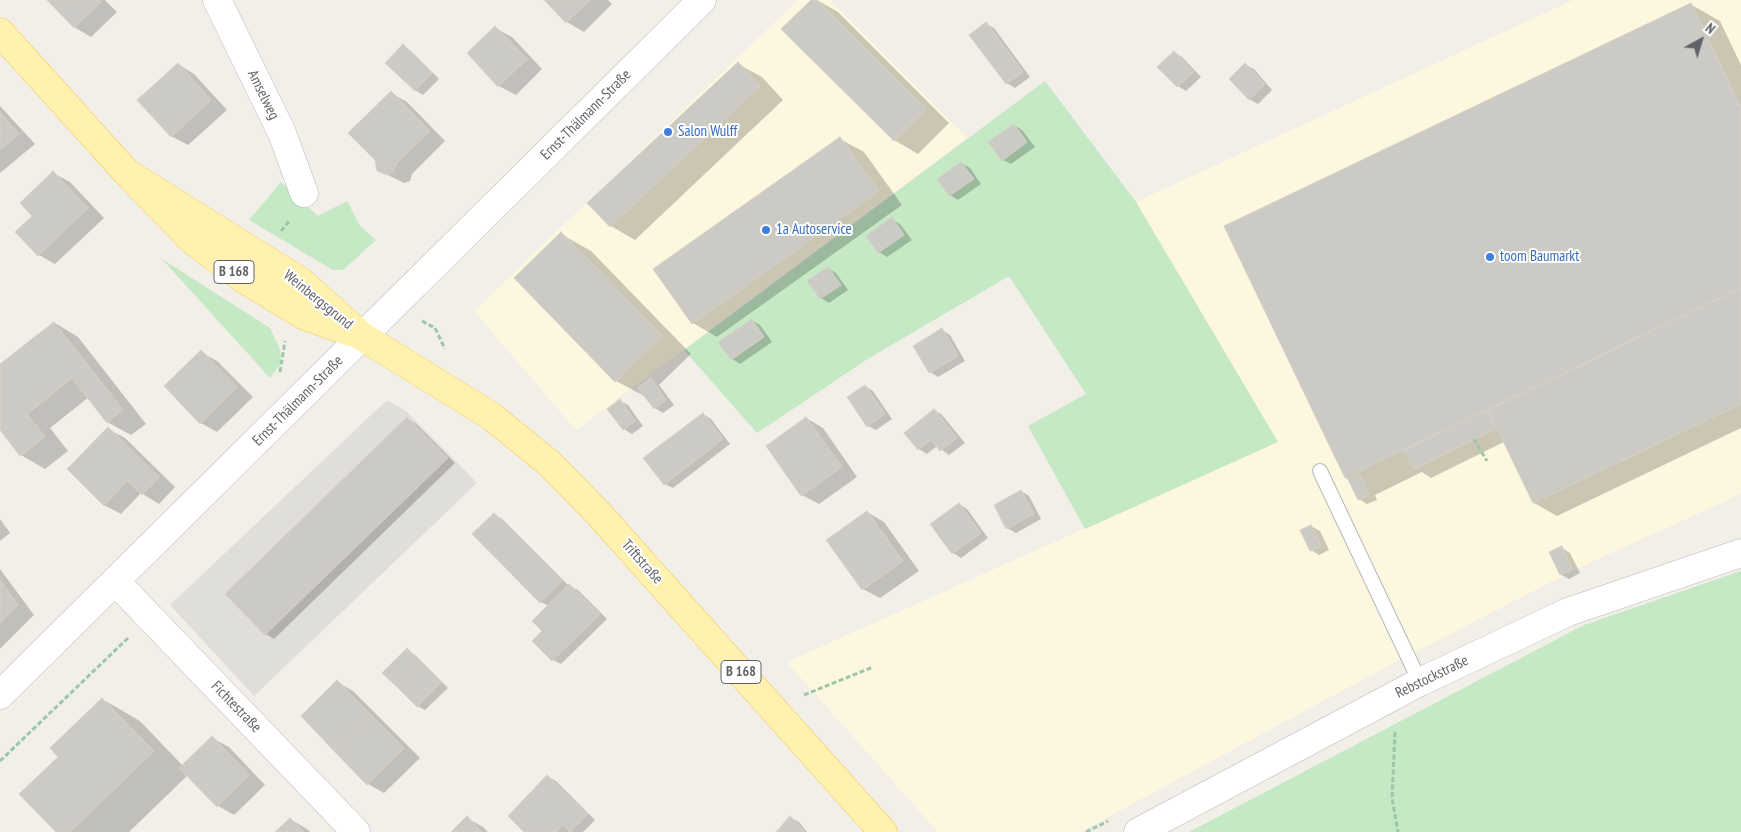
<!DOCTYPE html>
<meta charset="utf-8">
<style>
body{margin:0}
#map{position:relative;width:1741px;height:832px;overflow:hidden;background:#f1efe8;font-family:"PT Sans Narrow",sans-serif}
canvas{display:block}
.north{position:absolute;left:1676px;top:15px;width:50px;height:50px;-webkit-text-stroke:4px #fff;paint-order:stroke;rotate:39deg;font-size:14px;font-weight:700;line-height:20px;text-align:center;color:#5f6368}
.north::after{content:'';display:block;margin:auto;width:18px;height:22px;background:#5f6368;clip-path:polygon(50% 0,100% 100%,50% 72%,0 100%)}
</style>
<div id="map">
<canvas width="1741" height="832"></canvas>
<div class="north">N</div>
</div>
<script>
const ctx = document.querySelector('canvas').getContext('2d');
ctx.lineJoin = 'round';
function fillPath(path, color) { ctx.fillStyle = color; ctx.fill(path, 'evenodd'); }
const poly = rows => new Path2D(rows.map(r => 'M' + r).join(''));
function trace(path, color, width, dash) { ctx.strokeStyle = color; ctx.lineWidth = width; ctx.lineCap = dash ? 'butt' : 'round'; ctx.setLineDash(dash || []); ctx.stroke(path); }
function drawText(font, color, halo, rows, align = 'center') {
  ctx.font = font + ' "PT Sans Narrow",sans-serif'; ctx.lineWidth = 4; ctx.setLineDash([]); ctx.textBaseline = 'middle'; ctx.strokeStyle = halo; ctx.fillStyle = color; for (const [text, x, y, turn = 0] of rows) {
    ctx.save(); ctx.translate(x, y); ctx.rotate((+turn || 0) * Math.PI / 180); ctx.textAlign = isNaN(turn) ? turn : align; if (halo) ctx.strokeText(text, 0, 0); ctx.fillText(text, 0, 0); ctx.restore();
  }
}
const commercial = poly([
 [798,0,830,0,967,138,576,430,474,311],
 [1573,0,1741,0,1741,494,1578,568,1375,673,1080,832,938,832,787,662,1278,442,1136,202]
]);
const industrial = poly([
 [387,400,407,412,477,483,254,696,170,605]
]);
const green = poly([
 [1045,81,1136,202,1278,442,1085,529,1028,426,1086,394,1009,276,866,360,757,433,684,350],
 [281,182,318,216,347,201,360,226,376,240,343,270,333,270,249,220],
 [162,259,270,328,280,349,281,363,270,378],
 [1741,571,1741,832,1189,832,1584,625]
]);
const shadow = poly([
 [49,0,105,0,117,12,91,37,74,27],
 [546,0,608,0,612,4,584,32,567,22],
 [812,0,817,0,838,12,949,123,918,154,894,140],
 [1690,4,1720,21,1741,65,1741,428,1557,516,1534,503,1504,442,1431,478,1422,472,1375,495,1377,500,1367,504,1359,499,1346,477],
 [986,24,994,28,1030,77,1015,88,1007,83],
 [495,28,512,37,542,69,516,95,499,86],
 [403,46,411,51,439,79,423,95,415,90],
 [1174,53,1182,57,1201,77,1186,91,1178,86,1159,67],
 [178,64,194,74,227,110,188,145,171,136],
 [738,64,762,77,783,100,635,240,611,226,589,203],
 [1245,65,1254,69,1272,90,1258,104,1249,99],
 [391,93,407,102,445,141,412,174,410,181,404,183,378,170],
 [0,106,35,144,0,173],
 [1014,125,1022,130,1035,147,1011,164,1003,160],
 [840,139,864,152,902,205,717,337,693,323],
 [961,163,970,168,981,184,958,200,950,195,939,179],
 [53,173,70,182,104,218,55,264,39,255],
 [892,219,900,224,912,240,887,257,879,252,868,236],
 [561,234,591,251,691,354,659,385,674,405,663,413,655,408,646,397,616,381],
 [828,268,836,273,848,290,829,303,821,298,809,282],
 [752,320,760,325,772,342,740,364,732,359],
 [55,323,78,337,146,424,131,435,107,422,89,397,50,428,68,451,45,469,21,455,0,428,0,366],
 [942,330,950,335,965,361,938,377,930,372],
 [201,352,217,361,253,397,217,432,201,423],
 [865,386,873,391,892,419,876,430,868,426],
 [620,401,628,405,643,426,632,434,624,429],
 [934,410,942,415,965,443,949,455,937,446,927,454,919,449,905,433],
 [703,414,711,419,730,444,673,488,665,484],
 [806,418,823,428,857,477,819,504,802,495],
 [408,419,416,424,455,463,274,639,266,634,227,594],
 [108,429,125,438,175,487,159,504,141,493,121,514,104,505],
 [1021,491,1029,496,1041,519,1016,533,1007,528],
 [959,504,967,509,988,538,961,558,953,553],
 [867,512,884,522,919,571,880,598,863,589],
 [494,514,502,519,569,586,578,590,607,619,561,664,553,660,544,631,549,606,541,602],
 [0,519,10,533,0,541],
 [1311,526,1320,531,1329,550,1319,555,1311,550],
 [1562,548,1570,553,1580,573,1569,579,1560,574],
 [0,569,34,615,0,649],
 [407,650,415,655,448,688,425,710,417,706],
 [337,682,353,691,420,758,384,793,368,784],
 [102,699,140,721,183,766,212,738,229,747,265,785,234,815,218,806,188,775,129,832,57,832,59,757],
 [548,777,556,781,595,820,583,832,526,832],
 [467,818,483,827,488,832,452,832],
 [791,818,799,822,807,832,778,832],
 [290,819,307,829,310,832,277,832]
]);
const building = poly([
 [47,0,99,0,101,2,74,28,47,0],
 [544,0,590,0,566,23,544,0],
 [811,0,817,0,926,109,894,141,781,29,811,0],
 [1691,3,1741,108,1741,288,1345,478,1224,226,1691,3],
 [986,22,1023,72,1006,84,969,35,986,22],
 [495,26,527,59,498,87,467,53,495,26],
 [403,44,432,73,415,91,385,63,403,44],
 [1174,51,1194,72,1177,87,1157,67,1174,51],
 [738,62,760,86,610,227,587,203,738,62],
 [178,63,211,100,171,137,137,100,178,63],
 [1245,63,1265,84,1249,100,1229,79,1245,63],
 [391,91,430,131,396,164,393,172,387,175,377,171,375,160,348,133,391,91],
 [0,112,19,134,0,150,0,112],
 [1014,124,1027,142,1002,161,988,142,1014,124],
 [840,137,879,191,692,324,653,269,840,137],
 [961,162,974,179,949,196,937,179,961,162],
 [53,171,88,208,38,256,15,232,32,216,20,203,53,171],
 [892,217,904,235,878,253,866,236,892,217],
 [561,232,662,336,615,382,514,278,561,232],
 [828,267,841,285,820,299,807,281,828,267],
 [1741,288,1741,404,1533,503,1488,410,1741,288],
 [752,319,764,337,731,360,718,342,752,319],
 [54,322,123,410,107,423,72,378,27,414,45,437,20,456,0,430,0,364,54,322],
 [942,328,958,356,929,373,913,346,942,328],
 [201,350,237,387,200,424,164,386,201,350],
 [651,378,666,400,654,409,638,388,651,378],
 [865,385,885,414,867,427,847,397,865,385],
 [620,399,635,421,623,430,607,409,620,399],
 [934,409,957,438,940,451,931,440,918,450,904,433,934,409],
 [1488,410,1497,428,1414,469,1404,450,1488,410],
 [703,413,723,439,664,485,643,458,703,413],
 [407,417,448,458,265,635,225,594,407,417],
 [806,417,842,467,801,496,766,446,806,417],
 [108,427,159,477,142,495,127,481,104,506,67,469,108,427],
 [1360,474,1369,495,1358,500,1348,479,1360,474],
 [1021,490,1034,514,1006,529,994,505,1021,490],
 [959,503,981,533,952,554,930,524,959,503],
 [867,511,903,561,862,590,826,540,867,511],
 [494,513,562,581,540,603,472,534,494,513],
 [1311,525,1321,546,1310,551,1300,530,1311,525],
 [1562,546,1572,569,1560,575,1549,552,1562,546],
 [0,580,18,605,0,623,0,580],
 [569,584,600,614,552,661,532,641,542,631,532,621,569,584],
 [407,648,421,663,397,687,382,673,407,648],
 [421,663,441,683,417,707,397,687,421,663],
 [337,680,370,714,334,751,301,716,337,680],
 [102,698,154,751,70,832,56,832,19,794,58,757,50,748,102,698],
 [370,714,404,748,367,785,334,751,370,714],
 [212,736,249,775,217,807,179,768,212,736],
 [547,775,588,814,570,832,563,825,556,832,524,832,508,816,547,775],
 [467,816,482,832,451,832,467,816],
 [790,816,805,832,776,832,790,816],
 [290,818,304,832,275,832,290,818]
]);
const path = poly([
 [281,231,290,220],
 [422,321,435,328,445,349],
 [280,372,285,341],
 [1474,439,1487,461],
 [804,695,873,667],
 [1395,732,1392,798,1398,832],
 [0,761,128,638],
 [1086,832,1108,821]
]);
const lane = poly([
 [1320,471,1420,682]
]);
const street = poly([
 [217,0,282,133,304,193],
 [115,581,356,832],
 [0,695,702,0],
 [1138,832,1420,682,1568,612,1741,553]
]);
const primary = poly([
 [0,32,127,173,192,240,242,278,305,316,350,332],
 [127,173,300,281,363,337,491,416,550,464,598,513,883,832]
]);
const markers = [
 [668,132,5,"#3f7fe0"],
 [766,230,5,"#3f7fe0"],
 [1490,257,5,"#3f7fe0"]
];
const shields = [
 [234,272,40],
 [741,672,40]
];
const shieldNames = [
 ["B 168",234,272],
 ["B 168",741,672]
];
const streetNames = [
 ["Amselweg",263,95,64],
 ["Ernst-Thälmann-Straße",586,115,-45],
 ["Weinbergsgrund",318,300,39],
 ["Ernst-Thälmann-Straße",298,401,-45],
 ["Triftstraße",642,562,48],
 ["Rebstockstraße",1432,677,-26],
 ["Fichtestraße",236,707,46]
];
const shopNames = [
 ["Salon Wulff",678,132],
 ["1a Autoservice",776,230],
 ["toom Baumarkt",1500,257]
];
fillPath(commercial, '#fef7e0');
fillPath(industrial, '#e0deda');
fillPath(green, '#c5e8c5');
fillPath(shadow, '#0003');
fillPath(building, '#cccac5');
trace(building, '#d6d1c6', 1);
trace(lane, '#b5b8bc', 16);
trace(street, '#b5b8bc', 29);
trace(primary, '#f2c960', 29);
trace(path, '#9cc7a9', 3, [5, 2.5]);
trace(lane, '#fff', 14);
trace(street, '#fff', 28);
trace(primary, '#fff2af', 28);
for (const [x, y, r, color] of markers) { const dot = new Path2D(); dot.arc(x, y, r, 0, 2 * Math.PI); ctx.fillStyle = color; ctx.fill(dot); trace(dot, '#fff', 2); }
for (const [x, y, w] of shields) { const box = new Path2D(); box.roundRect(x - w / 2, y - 11.5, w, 23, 4); ctx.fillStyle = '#fff'; ctx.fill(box); trace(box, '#5f6368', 1); }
drawText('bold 14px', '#5f6368', null, shieldNames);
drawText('15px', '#5f6368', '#fff', streetNames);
drawText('15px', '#366cbe', '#fff', shopNames, 'left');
</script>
